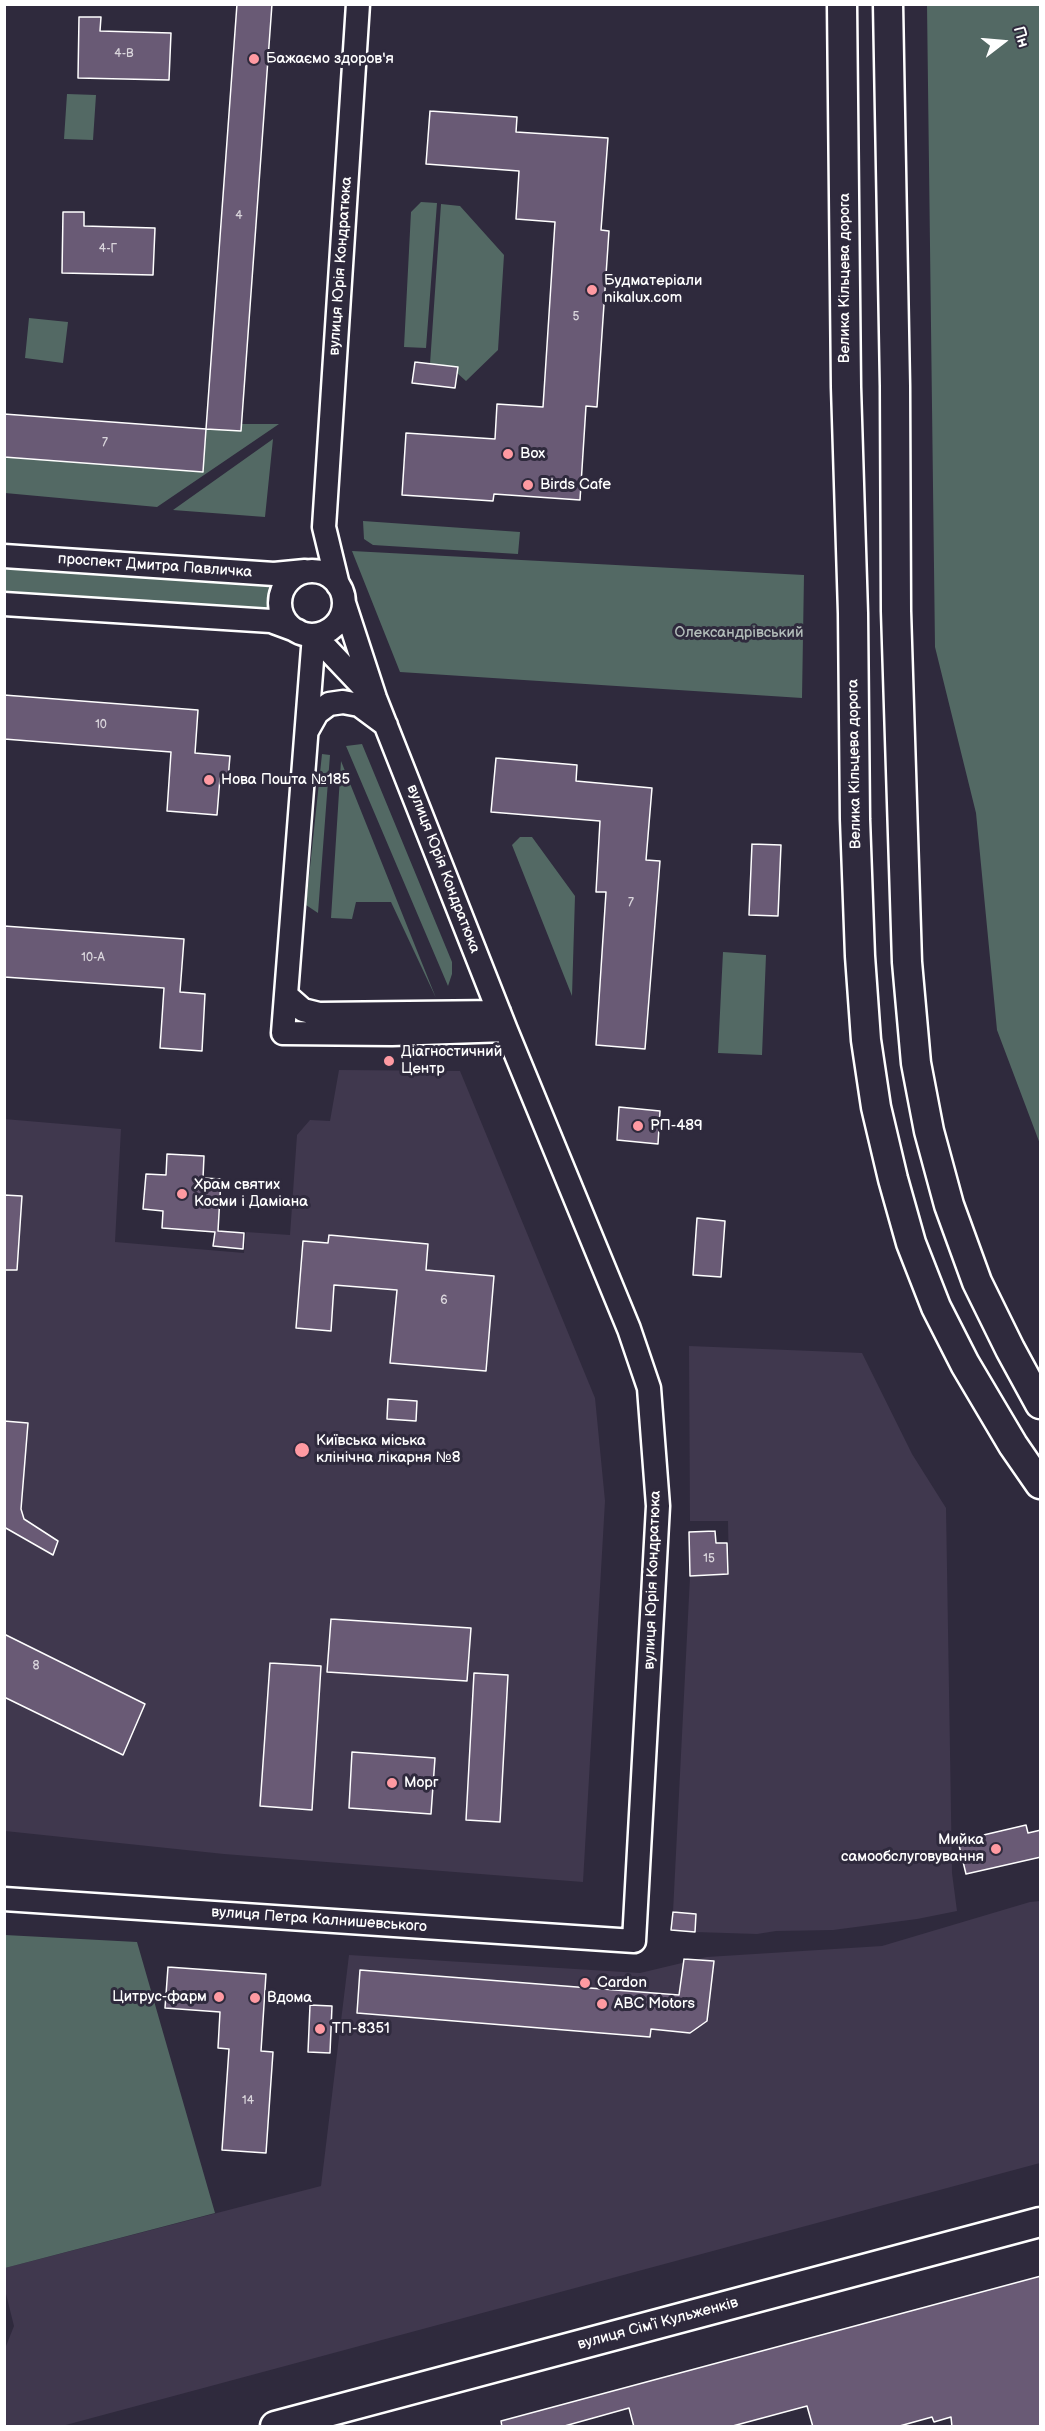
<!DOCTYPE html>
<meta charset="utf-8">
<style>
body{margin:0}
#map{position:relative;width:1045px;height:2431px;overflow:hidden;background:#2f2a3d;font-family:"Balsamiq Sans",sans-serif}
canvas{display:block}
.frame{position:absolute;inset:0;border:6px solid #fff;pointer-events:none}
.north{position:absolute;left:973px;top:12px;width:60px;height:60px;-webkit-text-stroke:4px #2f2a3d;paint-order:stroke;rotate:74deg;font-size:16px;font-weight:700;line-height:24px;text-align:center;color:#fff}
.north::after{content:'';display:block;margin:auto;width:21px;height:27px;background:#fff;clip-path:polygon(50% 0,100% 100%,50% 72%,0 100%)}
</style>
<div id="map">
<canvas width="1045" height="2431"></canvas>
<div class="frame"></div>
<div class="north">Пн</div>
</div>
<script>
const ctx = document.querySelector('canvas').getContext('2d');
ctx.lineJoin = 'round';
function fillPath(path, color) { ctx.fillStyle = color; ctx.fill(path, 'evenodd'); }
const poly = rows => new Path2D(rows.map(r => 'M' + r).join(''));
function trace(path, color, width, dash) { ctx.strokeStyle = color; ctx.lineWidth = width; ctx.lineCap = dash ? 'butt' : 'round'; ctx.setLineDash(dash || []); ctx.stroke(path); }
function drawText(font, color, halo, rows, align = 'center') {
  ctx.font = font + ' "Balsamiq Sans",sans-serif'; ctx.lineWidth = 6; ctx.setLineDash([]); ctx.textBaseline = 'middle'; ctx.strokeStyle = halo; ctx.fillStyle = color; for (const [text, x, y, turn = 0] of rows) {
    ctx.save(); ctx.translate(x, y); ctx.rotate((+turn || 0) * Math.PI / 180); ctx.textAlign = isNaN(turn) ? turn : align; if (halo) ctx.strokeText(text, 0, 0); ctx.fillText(text, 0, 0); ctx.restore();
  }
}
const built = poly([
 [339,1070,460,1071,595,1398,605,1501,583,1882,224,1854,5,1831,4,1119,121,1129,115,1242,244,1253,246,1232,290,1235,297,1135,310,1120,330,1121],
 [689,1346,862,1353,912,1454,946,1508,952,1873,957,1911,917,1919,833,1930,776,1931,757,1934,695,1932,696,1914,673,1912,690,1577,729,1574,728,1521,690,1521],
 [1040,1901,1040,2163,62,2426,5,2426,4,2351,14,2326,5,2290,5,2268,321,2186,349,1955,640,1973,707,1957,882,1946,1030,1902]
]);
const green = poly([
 [927,5,1040,5,1040,1144,997,1030,976,813,935,647],
 [67,94,96,95,93,140,64,139],
 [421,202,437,203,426,348,404,347,411,212],
 [441,204,460,206,504,255,498,350,466,381,457,373,457,367,430,364],
 [29,318,68,322,63,363,25,358],
 [241,424,279,424,157,507,5,493,4,457,203,472,206,429,241,431],
 [273,439,265,517,173,510],
 [363,521,520,532,518,554,373,545,364,539],
 [352,551,804,575,802,698,400,672],
 [4,567,269,586,267,617,5,600],
 [362,744,452,962,452,974,448,986,346,746],
 [322,754,330,755,318,913,306,905],
 [341,761,436,998,391,902,356,902,352,919,331,918],
 [520,837,532,837,575,896,572,996,512,845],
 [723,952,766,955,762,1055,718,1053],
 [5,1935,137,1942,215,2213,5,2268]
]);
const building = poly([
 [237,4,272,4,241,431,206,429,237,4],
 [79,17,101,17,100,31,171,33,169,80,78,78,79,17],
 [430,111,517,117,516,132,608,138,601,230,609,231,597,407,586,406,580,500,494,494,493,501,402,495,406,433,495,439,497,404,543,407,555,222,516,219,519,171,426,164,430,111],
 [63,212,84,212,84,226,155,228,153,275,62,273,63,212],
 [415,362,458,367,455,388,412,383,415,362],
 [4,414,206,429,203,472,4,457,4,414],
 [4,695,198,710,195,753,230,756,228,779,220,778,217,815,167,811,171,752,4,739,4,695],
 [496,758,577,765,576,781,652,788,646,860,660,861,645,1049,596,1045,606,892,596,892,600,821,491,812,496,758],
 [752,844,781,845,778,916,749,915,752,844],
 [4,926,184,939,180,992,205,994,202,1051,160,1048,164,988,4,977,4,926],
 [619,1107,660,1111,658,1144,617,1140,619,1107],
 [167,1154,204,1156,203,1178,221,1179,218,1231,244,1233,243,1249,213,1246,215,1232,162,1228,163,1211,143,1209,146,1174,166,1175,167,1154],
 [4,1195,22,1196,17,1270,4,1270,4,1195],
 [697,1218,725,1221,721,1277,693,1275,697,1218],
 [329,1235,428,1244,426,1270,494,1276,486,1371,390,1363,397,1290,334,1285,331,1331,296,1328,303,1241,328,1243,329,1235],
 [388,1399,417,1401,416,1421,387,1419,388,1399],
 [4,1421,28,1423,21,1509,24,1519,58,1541,53,1555,4,1527,4,1421],
 [715,1531,716,1543,727,1543,728,1574,690,1576,689,1532,715,1531],
 [331,1619,471,1628,467,1681,327,1672,331,1619],
 [4,1634,145,1704,123,1755,4,1697,4,1634],
 [270,1663,321,1666,312,1810,260,1806,270,1663],
 [474,1673,508,1675,500,1822,466,1820,474,1673],
 [352,1752,435,1758,431,1814,349,1808,352,1752],
 [1026,1825,1028,1833,1041,1830,1041,1857,966,1874,958,1841,1026,1825],
 [673,1912,696,1914,695,1932,671,1930,673,1912],
 [684,1959,714,1961,707,2021,690,2033,651,2029,650,2037,357,2013,360,1970,679,1995,684,1959],
 [168,1967,266,1974,261,2051,273,2052,266,2153,222,2150,229,2049,218,2048,220,2012,165,2008,168,1967],
 [310,2005,332,2006,330,2053,308,2052,310,2005],
 [1041,2276,1041,2427,952,2427,951,2417,934,2422,932,2417,896,2427,813,2427,807,2406,729,2427,634,2427,629,2408,561,2427,502,2427,501,2421,1041,2276]
]);
const minor = poly([
 [4,556,274,574,305,571],
 '280 603a32 32 0 1 1 64 0a32 32 0 1 1-64 0Z',
 [338,585,324,527,358,4],
 [4,604,271,621,298,631],
 [314,635,283,1033,392,1034,506,1030],
 [314,635,369,693],
 [308,729,317,713,329,704,343,702,359,705,386,725],
 [286,995,303,1010,319,1014,499,1012],
 [4,1899,634,1941,658,1506,649,1388,629,1329,506,1030,375,698,344,603]
]);
const major = poly([
 [842,4,846,387,853,613,855,819,860,956,866,1040,876,1107,893,1179,911,1243,936,1307,965,1364,1013,1445,1040,1484],
 [888,4,895,386,896,611,907,962,916,1063,929,1131,949,1205,977,1282,1010,1349,1040,1404],
 [275,2426,1040,2222]
]);
const markers = [
 [254,59,6,"#ff9aa2"],
 [592,290,6,"#ff9aa2"],
 [508,454,6,"#ff9aa2"],
 [528,485,6,"#ff9aa2"],
 [209,780,6,"#ff9aa2"],
 [389,1061,6,"#ff9aa2"],
 [638,1126,6,"#ff9aa2"],
 [182,1194,6,"#ff9aa2"],
 [302,1450,8,"#ff9aa2"],
 [392,1783,6,"#ff9aa2"],
 [996,1849,6,"#ff9aa2"],
 [585,1983,6,"#ff9aa2"],
 [219,1997,6,"#ff9aa2"],
 [255,1998,6,"#ff9aa2"],
 [602,2004,6,"#ff9aa2"],
 [320,2029,6,"#ff9aa2"]
];
const numberNames = [
 ["4-В",124,54],
 ["4",239,216],
 ["4-Г",108,249],
 ["5",576,317],
 ["7",105,443],
 ["10",101,725],
 ["7",631,903],
 ["10-А",93,958],
 ["6",444,1301],
 ["15",709,1559],
 ["8",36,1666],
 ["14",248,2101]
];
const poiNames = [
 ["Бажаємо здоров'я",266,59],
 ["Будматеріали",604,281],
 ["nikalux.com",604,298],
 ["Box",520,454],
 ["Birds Cafe",540,485],
 ["Нова Пошта №185",221,780],
 ["Діагностичний",401,1052],
 ["Центр",401,1069],
 ["РП-489",650,1126],
 ["Храм святих",194,1185],
 ["Косми і Даміана",194,1202],
 ["Київська міська",316,1441],
 ["клінічна лікарня №8",316,1458],
 ["Морг",404,1783],
 ["Мийка",984,1840,"right"],
 ["самообслуговування",984,1857,"right"],
 ["Cardon",597,1983],
 ["Цитрус-фарм",207,1997,"right"],
 ["Вдома",267,1998],
 ["ABC Motors",614,2004],
 ["ТП-8351",332,2029]
];
const streetNames = [
 ["вулиця Юрія Кондратюка",341,266,-86],
 ["Велика Кільцева дорога",845,278,-90],
 ["проспект Дмитра Павличка",155,566,4],
 ["Велика Кільцева дорога",855,764,-91],
 ["вулиця Юрія Кондратюка",443,869,69],
 ["вулиця Юрія Кондратюка",653,1580,-88],
 ["вулиця Петра Калнишевського",319,1920,4],
 ["вулиця Сімʼї Кульженків",658,2324,-15]
];
const parkNames = [
 ["Олександрівський",739,633]
];
fillPath(built, '#40384e');
fillPath(green, '#536964');
fillPath(building, '#695a75');
trace(building, '#fff', 1.5);
trace(minor, '#fff', 27);
trace(major, '#fff', 33);
trace(minor, '#2f2a3d', 22);
trace(major, '#2f2a3d', 28);
for (const [x, y, r, color] of markers) { const dot = new Path2D(); dot.arc(x, y, r, 0, 2 * Math.PI); ctx.fillStyle = color; ctx.fill(dot); trace(dot, '#2f2a3d', 2); }
drawText('12px', '#dad6dc', null, numberNames);
drawText('15px', '#fff', '#2f2a3d', poiNames, 'left');
drawText('15px', '#fff', '#2f2a3d', streetNames);
drawText('15px', '#b2bcb9', '#2f2a3d', parkNames);
</script>
